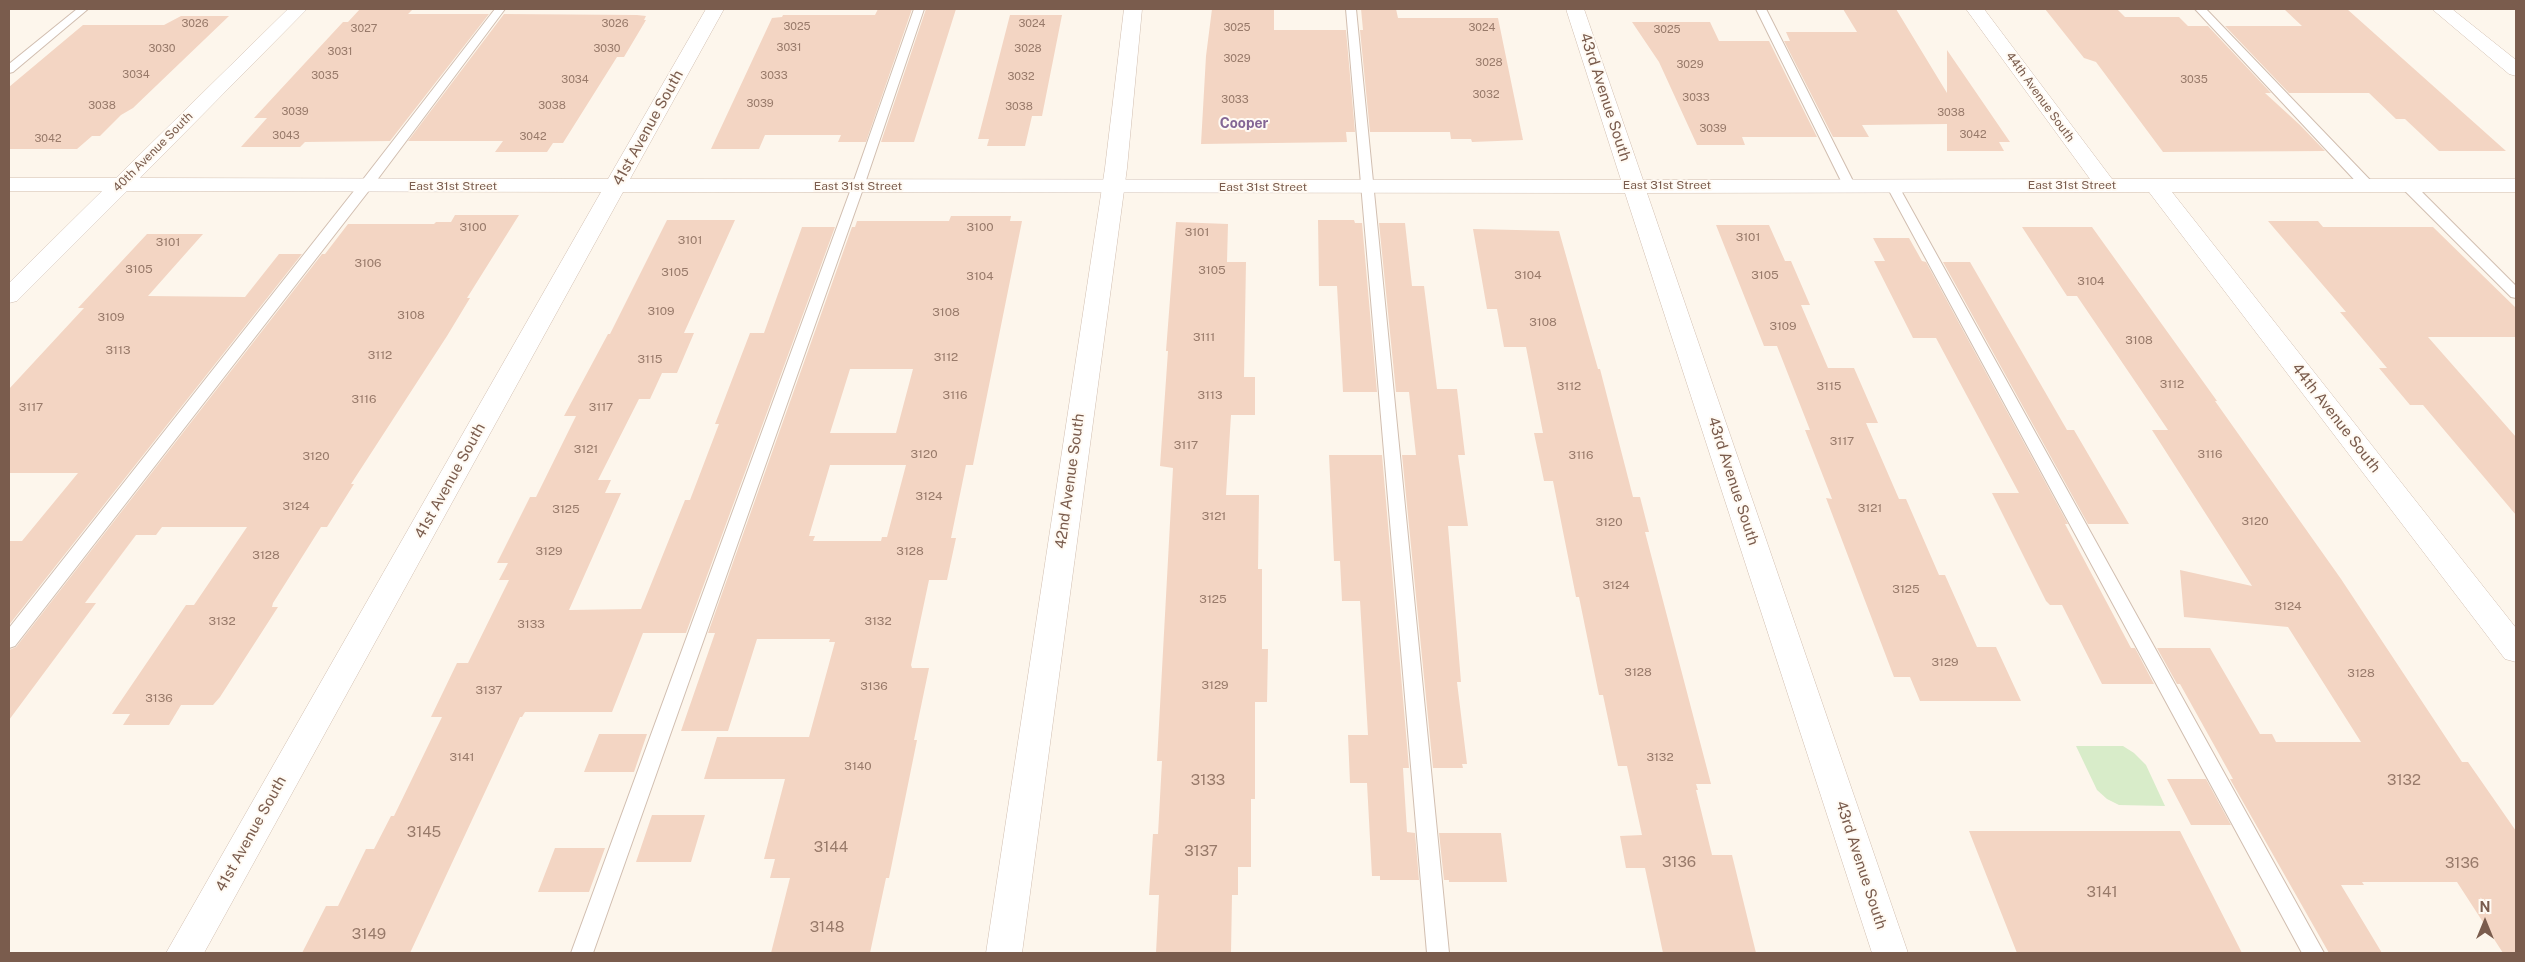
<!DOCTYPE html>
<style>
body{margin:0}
#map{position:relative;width:2525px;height:962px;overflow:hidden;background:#fdf6ec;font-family:"Public Sans",sans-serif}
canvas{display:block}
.frame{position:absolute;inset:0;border:10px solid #7a5c4d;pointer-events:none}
.north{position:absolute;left:2460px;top:897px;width:50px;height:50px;-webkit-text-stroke:4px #fffaf3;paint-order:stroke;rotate:0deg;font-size:14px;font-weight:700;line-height:20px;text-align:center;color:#7a5c4d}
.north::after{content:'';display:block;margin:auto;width:18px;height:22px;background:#7a5c4d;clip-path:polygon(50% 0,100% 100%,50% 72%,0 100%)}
</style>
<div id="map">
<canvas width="2525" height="962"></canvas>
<div class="frame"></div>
<div class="north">N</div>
</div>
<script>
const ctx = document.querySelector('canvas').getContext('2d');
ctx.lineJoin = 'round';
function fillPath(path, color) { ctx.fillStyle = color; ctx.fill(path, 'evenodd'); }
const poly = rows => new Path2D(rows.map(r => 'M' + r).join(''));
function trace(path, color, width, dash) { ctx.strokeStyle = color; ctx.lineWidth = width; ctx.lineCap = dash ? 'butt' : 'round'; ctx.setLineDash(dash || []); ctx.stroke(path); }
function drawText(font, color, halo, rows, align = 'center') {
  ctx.font = font + ' "Public Sans",sans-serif'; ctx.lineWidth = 4; ctx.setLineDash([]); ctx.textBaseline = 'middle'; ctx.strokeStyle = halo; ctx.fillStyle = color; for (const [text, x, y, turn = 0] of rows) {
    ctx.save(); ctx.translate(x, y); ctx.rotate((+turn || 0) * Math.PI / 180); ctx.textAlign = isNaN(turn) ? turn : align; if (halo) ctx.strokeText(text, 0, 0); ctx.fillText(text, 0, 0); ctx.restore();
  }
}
const green = poly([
 [2076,746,2123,746,2134,753,2146,765,2165,806,2119,805,2107,799,2097,790]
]);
const building = poly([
 [360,9,413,9,408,14,489,14,390,141,305,142,300,147,241,147,267,118,254,118,343,22,348,22],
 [878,9,912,9,866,142,838,142,841,135,765,135,759,149,711,149,772,18,782,17,783,15,875,15],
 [926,9,956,9,914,142,881,142],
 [1212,9,1274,9,1274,30,1346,30,1355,132,1346,132,1347,142,1201,144,1206,56],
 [1361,9,1396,9,1398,18,1498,18,1523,140,1472,142,1471,139,1451,139,1450,132,1370,132,1360,30,1363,30],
 [1843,9,1896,9,1947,93,1947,50,2010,142,1999,142,2004,151,1947,151,1947,124,1862,125,1869,137,1833,137,1784,41,1790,41,1786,32,1857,32],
 [2045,9,2117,9,2125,17,2179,17,2188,26,2208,26,2271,93,2265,93,2300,125,2325,151,2163,152,2096,62,2084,58],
 [2284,9,2347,9,2506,151,2439,151,2405,119,2396,119,2369,93,2289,93,2225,26,2302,26],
 [504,14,637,15,646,16,644,20,646,20,624,57,617,57,563,143,553,143,547,152,495,152,503,141,408,141],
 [1010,15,1062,15,1042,116,1032,116,1025,146,987,146,989,139,978,139],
 [181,16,229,16,133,108,121,115,100,136,92,136,77,149,9,149,9,87,83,25,164,25],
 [1632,22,1710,22,1719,41,1769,41,1817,137,1742,137,1745,145,1697,145,1659,62],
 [455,215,519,215,467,298,470,298,447,336,351,484,354,484,327,527,321,527,273,603,272,607,278,607,220,697,213,705,181,705,169,725,123,725,130,714,112,714,186,605,194,605,247,527,162,527,156,535,136,535,85,603,96,603,9,720,9,650,16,647,322,254,325,254,348,224,434,224,436,222,451,222],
 [951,216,1011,216,1010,221,1022,221,973,465,966,465,951,538,956,538,947,580,929,580,911,665,912,668,929,668,914,740,917,740,889,878,886,878,870,953,771,953,790,878,770,878,775,859,764,859,785,779,704,779,717,737,809,737,835,642,829,642,830,639,757,639,728,731,681,731,715,633,708,633,852,227,855,227,857,221,949,221],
 [850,369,913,369,896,433,830,433],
 [830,465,906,465,887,537,882,537,881,541,813,541,815,536,809,536],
 [667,220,735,220,684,333,694,333,677,373,662,373,650,399,639,399,598,480,611,480,605,493,621,493,569,610,641,609,685,500,690,500,719,424,715,424,750,333,764,333,802,227,835,227,686,633,643,633,612,712,525,712,522,717,520,717,410,953,302,953,326,906,338,906,366,849,374,849,391,816,394,816,442,717,431,717,457,663,468,663,509,580,499,580,508,563,497,563,530,497,536,497,576,416,564,416,608,334,610,334],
 [1318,220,1354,220,1355,223,1362,223,1377,392,1343,392,1337,286,1319,286],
 [2268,221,2318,221,2323,227,2433,227,2516,308,2516,337,2428,337,2516,437,2516,515,2423,405,2410,405,2379,368,2387,368,2340,312,2346,312],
 [1176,222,1228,224,1227,262,1246,262,1244,377,1255,377,1255,415,1231,415,1226,495,1259,495,1258,569,1262,569,1262,649,1268,649,1267,702,1255,702,1255,799,1251,799,1251,867,1238,867,1238,895,1232,895,1231,953,1156,953,1159,895,1149,895,1153,834,1158,834,1162,761,1157,761,1173,468,1160,466,1168,351,1166,351],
 [1379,223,1405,223,1412,286,1424,286,1437,389,1457,389,1465,455,1458,455,1468,526,1448,526,1461,682,1457,682,1467,764,1462,764,1463,768,1433,768,1402,455,1416,455,1409,392,1396,392],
 [1716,225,1769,225,1785,261,1791,261,1810,305,1801,305,1828,368,1854,368,1878,423,1866,423,1899,499,1906,499,1939,575,1945,575,1977,647,1996,647,2021,701,1920,701,1910,677,1894,677,1826,498,1832,499,1805,430,1810,430,1777,346,1764,346],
 [2022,227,2092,227,2217,401,2215,401,2341,579,2462,762,2468,762,2516,831,2516,953,2503,953,2457,882,2362,882,2364,885,2341,885,2382,953,2329,953,2230,779,2233,779,2180,684,2177,684,2157,648,2210,648,2260,734,2272,734,2276,742,2361,742,2288,627,2184,617,2180,570,2252,586,2152,430,2168,430,2077,296,2067,296],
 [1473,229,1559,231,1598,369,1600,369,1633,497,1640,497,1649,532,1645,532,1711,784,1696,784,1698,790,1696,790,1712,855,1732,855,1756,953,1663,953,1645,868,1626,868,1620,836,1642,835,1627,766,1618,766,1603,695,1599,695,1579,597,1576,597,1553,481,1544,481,1534,433,1543,433,1526,347,1504,347,1497,309,1487,309],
 [147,234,203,234,148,296,245,297,279,254,302,254,9,625,9,541,22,541,78,473,9,473,9,389,84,308,78,308],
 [1873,238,1909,238,1922,261,1926,262,2068,524,2065,524,2131,648,2135,648,2154,684,2102,684,2062,605,2050,605,2046,601,1992,493,2019,493,1936,338,1913,338,1874,261,1885,261],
 [1943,262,1970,262,2067,430,2074,430,2129,524,2088,524],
 [1329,455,1382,455,1409,768,1403,768,1407,832,1415,833,1419,880,1380,880,1380,876,1372,876,1367,783,1350,783,1348,735,1368,735,1360,601,1342,601,1340,561,1334,561],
 [599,734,647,734,634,772,584,772],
 [2167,779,2206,779,2231,825,2191,825],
 [652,815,705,815,691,862,636,862],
 [1969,831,2180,831,2242,953,2017,953],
 [1439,833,1501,833,1507,882,1449,882,1449,880,1444,880],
 [555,848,605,848,589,892,538,892]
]);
const service = poly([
 [77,9,88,9,13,72,9,73,9,64,77,9],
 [495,9,505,9,371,188,15,646,9,648,9,628,361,182,495,9],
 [914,9,924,9,864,186,593,953,571,953,852,186,914,9],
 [1346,9,1356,9,1449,953,1427,953,1346,9],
 [1756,9,1766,9,1855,185,1854,188,1844,188,1843,185,1756,9],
 [2195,9,2206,9,2372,182,2373,185,2372,188,2362,188,2195,9],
 [2406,180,2411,181,2516,286,2516,298,2511,297,2401,187,2400,184,2406,180],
 [1892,181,1898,185,2324,953,2302,953,1886,185,1892,181]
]);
const minor = poly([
 [288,9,307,9,140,178,608,179,706,9,724,9,630,179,1621,180,1566,9,1584,9,1643,180,2090,179,1966,9,1984,9,2112,179,2516,179,2516,192,2172,192,2516,628,2516,662,2505,659,2149,192,1647,193,1908,953,1872,953,1625,193,623,192,204,953,166,953,601,192,127,191,17,301,9,303,9,283,102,191,9,191,9,178,116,178,288,9],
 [2432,9,2452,9,2516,60,2516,76,2509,74,2432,9]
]);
const tertiary = poly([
 [1124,9,1142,9,1127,168,1022,953,986,953,1105,168,1124,9]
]);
const farNumbernames = [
 ["3026",195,24],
 ["3026",615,24],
 ["3024",1032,24],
 ["3025",797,27],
 ["3025",1237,28],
 ["3024",1482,28],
 ["3027",364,29],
 ["3025",1667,30],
 ["3031",789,48],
 ["3030",162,49],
 ["3030",607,49],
 ["3028",1028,49],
 ["3031",340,52],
 ["3029",1237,59],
 ["3028",1489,63],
 ["3029",1690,65],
 ["3034",136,75],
 ["3035",325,76],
 ["3033",774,76],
 ["3032",1021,77],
 ["3034",575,80],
 ["3035",2194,80],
 ["3032",1486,95],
 ["3033",1696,98],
 ["3033",1235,100],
 ["3039",760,104],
 ["3038",102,106],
 ["3038",552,106],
 ["3038",1019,107],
 ["3039",295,112],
 ["3038",1951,113],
 ["3039",1713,129],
 ["3042",1973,135],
 ["3043",286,136],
 ["3042",533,137],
 ["3042",48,139]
];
const farStreetnames = [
 ["44th Avenue South",2040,97,54],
 ["40th Avenue South",153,152,-45],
 ["East 31st Street",1667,185],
 ["East 31st Street",2072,185],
 ["East 31st Street",453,186],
 ["East 31st Street",858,186],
 ["East 31st Street",1263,187]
];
const numberNames = [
 ["3100",473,227],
 ["3100",980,227],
 ["3101",1197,232],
 ["3101",1748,237],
 ["3101",690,240],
 ["3101",168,242],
 ["3106",368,263],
 ["3105",139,269],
 ["3105",1212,270],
 ["3105",675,272],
 ["3104",1528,275],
 ["3105",1765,275],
 ["3104",980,276],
 ["3104",2091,281],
 ["3109",661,311],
 ["3108",946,312],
 ["3108",411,315],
 ["3109",111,317],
 ["3108",1543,322],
 ["3109",1783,326],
 ["3111",1204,337],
 ["3108",2139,340],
 ["3113",118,350],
 ["3112",380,355],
 ["3112",946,357],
 ["3115",650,359],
 ["3112",2172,384],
 ["3112",1569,386],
 ["3115",1829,386],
 ["3116",955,395],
 ["3113",1210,395],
 ["3116",364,399],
 ["3117",31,407],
 ["3117",601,407],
 ["3117",1842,441],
 ["3117",1186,445],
 ["3121",586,449],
 ["3120",924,454],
 ["3116",2210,454],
 ["3116",1581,455],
 ["3120",316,456],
 ["3124",929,496],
 ["3124",296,506],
 ["3121",1870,508],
 ["3125",566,509],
 ["3121",1214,516],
 ["3120",2255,521],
 ["3120",1609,522],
 ["3129",549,551],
 ["3128",910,551],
 ["3128",266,555],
 ["3124",1616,585],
 ["3125",1906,589],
 ["3125",1213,599],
 ["3124",2288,606],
 ["3132",222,621],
 ["3132",878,621],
 ["3133",531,624],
 ["3129",1945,662],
 ["3128",1638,672],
 ["3128",2361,673],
 ["3129",1215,685],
 ["3136",874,686],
 ["3137",489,690],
 ["3136",159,698],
 ["3141",462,757],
 ["3132",1660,757],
 ["3140",858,766]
];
const farNeighbourhoodnames = [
 ["Cooper",1244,124]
];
const streetNames = [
 ["43rd Avenue South",1605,97,72],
 ["41st Avenue South",648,128,-61],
 ["44th Avenue South",2336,418,52],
 ["41st Avenue South",450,481,-61],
 ["42nd Avenue South",1070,481,-82],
 ["43rd Avenue South",1733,481,72],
 ["41st Avenue South",251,834,-61],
 ["43rd Avenue South",1861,865,72]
];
const nearNumbernames = [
 ["3133",1208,780],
 ["3132",2404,780],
 ["3145",424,832],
 ["3144",831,847],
 ["3137",1201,851],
 ["3136",1679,862],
 ["3136",2462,863],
 ["3141",2102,892],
 ["3148",827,927],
 ["3149",369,934]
];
fillPath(green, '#d8ecc9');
fillPath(building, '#f3d5c3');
trace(service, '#d1beb0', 2);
trace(minor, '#d1beb0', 1);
trace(tertiary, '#d1beb0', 1);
fillPath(service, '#fff');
fillPath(minor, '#fff');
fillPath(tertiary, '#fff');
drawText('11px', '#987a6a', null, farNumbernames);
drawText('12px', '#7a5c4d', '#fffaf3', farStreetnames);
drawText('12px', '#987a6a', null, numberNames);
drawText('bold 14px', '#846695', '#fffaf3', farNeighbourhoodnames);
drawText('15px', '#7a5c4d', '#fffaf3', streetNames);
drawText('15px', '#987a6a', null, nearNumbernames);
</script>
